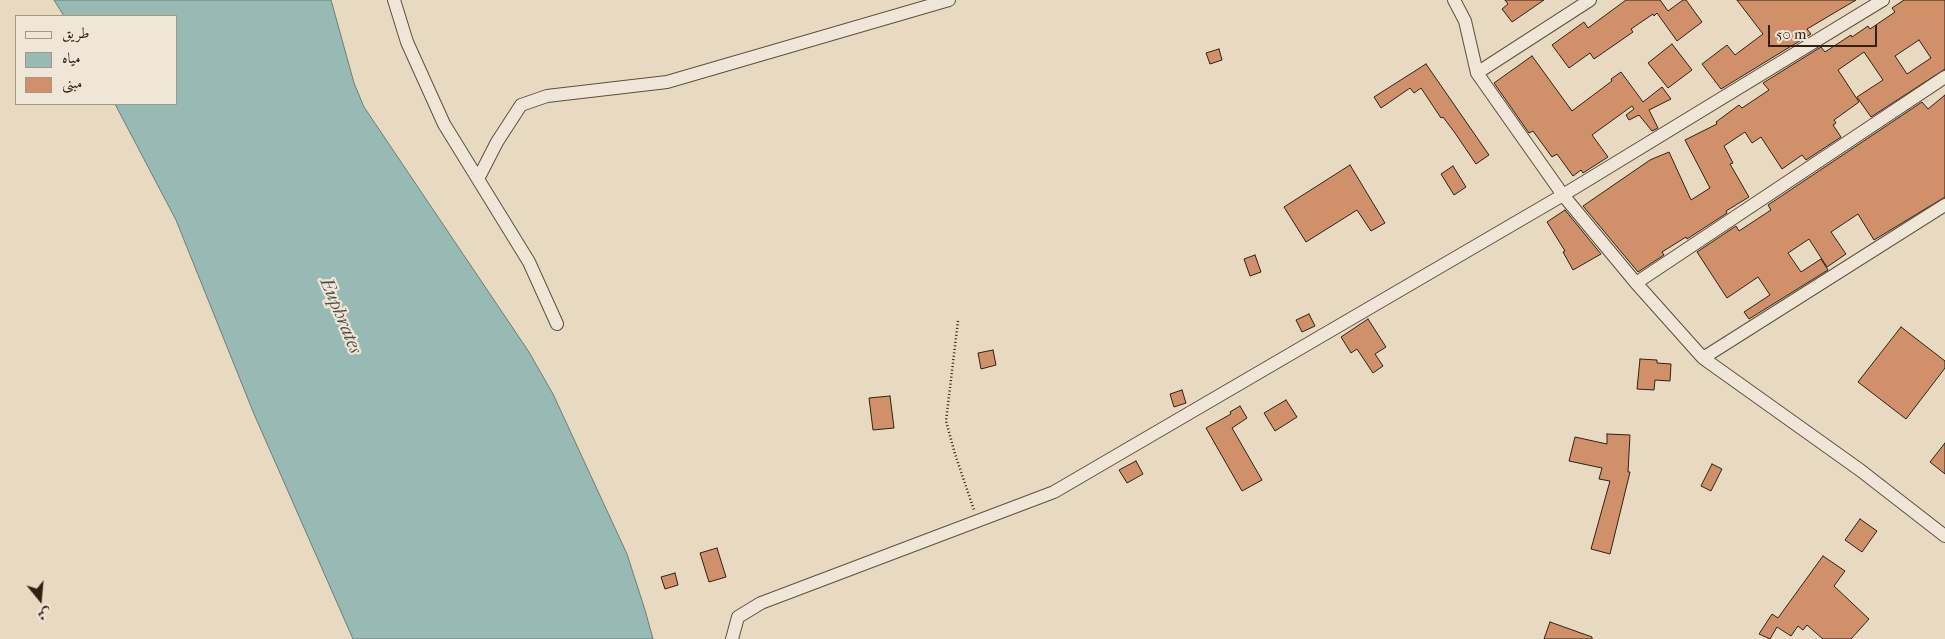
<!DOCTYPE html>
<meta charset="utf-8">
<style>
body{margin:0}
#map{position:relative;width:1945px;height:639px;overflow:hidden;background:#e8d9c1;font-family:"IM FELL French Canon",Amiri,serif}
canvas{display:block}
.legend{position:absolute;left:15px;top:15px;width:162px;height:90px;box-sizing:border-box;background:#f0e6d7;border:1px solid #a29889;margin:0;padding:6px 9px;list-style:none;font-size:15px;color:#2e2214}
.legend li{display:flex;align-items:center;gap:10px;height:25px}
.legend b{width:25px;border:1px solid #a29889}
.north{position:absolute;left:15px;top:574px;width:50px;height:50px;-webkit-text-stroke:4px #f0e6d7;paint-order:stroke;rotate:163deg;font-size:14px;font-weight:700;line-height:20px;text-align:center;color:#2e2214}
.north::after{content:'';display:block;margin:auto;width:18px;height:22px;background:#2e2214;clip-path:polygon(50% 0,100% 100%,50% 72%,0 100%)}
.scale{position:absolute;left:1768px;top:25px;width:109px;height:22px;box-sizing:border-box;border:2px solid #2e2214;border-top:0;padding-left:6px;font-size:15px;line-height:18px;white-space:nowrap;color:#2e2214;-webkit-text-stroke:4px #f0e6d7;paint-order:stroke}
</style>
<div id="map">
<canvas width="1945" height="639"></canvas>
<ul class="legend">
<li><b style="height:6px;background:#f0e6d7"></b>طريق</li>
<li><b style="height:14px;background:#97bab5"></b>مياه</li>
<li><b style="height:14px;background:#d0916a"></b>مبنى</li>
</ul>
<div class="north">ش</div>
<div class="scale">50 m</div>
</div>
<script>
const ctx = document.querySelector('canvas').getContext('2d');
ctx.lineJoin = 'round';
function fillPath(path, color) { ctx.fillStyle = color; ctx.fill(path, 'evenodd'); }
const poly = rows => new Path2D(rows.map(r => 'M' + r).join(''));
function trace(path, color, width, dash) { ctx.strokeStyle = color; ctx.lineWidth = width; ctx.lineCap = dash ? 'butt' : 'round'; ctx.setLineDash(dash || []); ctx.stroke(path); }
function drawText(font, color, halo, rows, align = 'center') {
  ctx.font = font + ' "IM FELL French Canon",serif'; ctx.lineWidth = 4.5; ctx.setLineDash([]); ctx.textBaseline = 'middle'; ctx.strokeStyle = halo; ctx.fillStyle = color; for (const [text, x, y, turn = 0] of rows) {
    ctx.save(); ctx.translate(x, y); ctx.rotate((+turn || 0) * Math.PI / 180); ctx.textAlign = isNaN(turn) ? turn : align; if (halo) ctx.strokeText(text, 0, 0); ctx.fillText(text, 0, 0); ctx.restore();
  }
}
const water = poly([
 [54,0,331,0,354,83,364,107,529,352,553,394,627,554,645,610,653,639,353,639,254,414,176,220,115,104,176,104,176,16,64,16,54,0]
]);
const building = poly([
 [1505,0,1544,0,1512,22,1502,9,1508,4,1505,0],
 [1626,0,1660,0,1668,11,1683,0,1686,0,1702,22,1677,41,1657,13,1654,16,1653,14,1631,29,1633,32,1594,59,1590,53,1569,68,1552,45,1584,22,1588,28,1626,0],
 [1737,0,1856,0,1807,29,1811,34,1721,89,1702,64,1727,45,1735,55,1763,34,1737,0],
 [1904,0,1945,0,1945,69,1871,117,1857,97,1883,80,1864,52,1838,70,1859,102,1834,120,1836,123,1833,125,1841,137,1806,160,1802,155,1782,169,1761,137,1752,143,1745,132,1724,146,1733,163,1730,164,1749,197,1726,211,1727,213,1687,239,1686,237,1662,252,1664,255,1638,272,1583,206,1650,160,1669,152,1691,200,1710,188,1685,140,1717,124,1716,122,1739,105,1742,108,1769,90,1763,83,1821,47,1825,52,1851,35,1852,37,1868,26,1870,29,1895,12,1892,8,1904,0],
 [1919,40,1931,58,1907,74,1895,56,1919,40],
 [1672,44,1692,70,1668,88,1648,63,1672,44],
 [1219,49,1222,60,1210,64,1206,53,1219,49],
 [1532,56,1572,111,1612,81,1611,79,1621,72,1643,102,1662,87,1671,99,1649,110,1658,128,1652,131,1639,115,1629,120,1626,115,1634,109,1632,106,1592,135,1608,157,1583,173,1581,170,1573,176,1557,154,1552,157,1533,131,1529,133,1494,83,1532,56],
 [1426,64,1489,155,1476,164,1455,133,1443,117,1441,118,1421,88,1414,93,1410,88,1381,108,1374,97,1426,64],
 [1945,95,1945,197,1874,240,1858,214,1831,232,1846,254,1827,267,1809,239,1788,253,1801,272,1821,259,1828,270,1749,319,1744,312,1770,295,1758,277,1727,298,1697,252,1736,226,1739,231,1771,210,1768,205,1922,102,1928,109,1945,95],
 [1350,165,1385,223,1371,231,1357,210,1306,242,1284,207,1350,165],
 [1453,166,1466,187,1454,195,1441,174,1453,166],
 [1565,210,1601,254,1573,270,1563,252,1565,251,1547,222,1565,210],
 [1255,255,1261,272,1250,276,1244,259,1255,255],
 [1309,314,1315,326,1302,332,1296,320,1309,314],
 [1368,319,1386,347,1375,354,1383,366,1373,373,1357,349,1351,353,1341,337,1368,319],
 [1901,327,1945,361,1945,368,1906,419,1858,382,1901,327],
 [993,350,996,365,981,369,978,353,993,350],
 [1640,359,1657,360,1657,363,1671,364,1670,381,1655,380,1654,390,1637,389,1640,359],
 [1182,390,1186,403,1174,407,1170,394,1182,390],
 [890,396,894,428,873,430,869,398,890,396],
 [1286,400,1297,417,1275,431,1264,413,1286,400],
 [1240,406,1247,418,1232,428,1262,480,1242,491,1206,428,1231,414,1230,412,1240,406],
 [1607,434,1630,435,1628,472,1630,472,1610,554,1591,549,1610,481,1599,479,1602,468,1569,461,1575,437,1607,444,1607,434],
 [1945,443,1945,474,1930,462,1945,443],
 [1136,461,1143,474,1127,483,1119,470,1136,461],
 [1712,464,1722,469,1711,491,1701,486,1712,464],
 [1860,519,1877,531,1862,552,1845,540,1860,519],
 [717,548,726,577,709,582,700,553,717,548],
 [1823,556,1845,571,1834,586,1869,619,1851,639,1823,639,1807,625,1803,630,1798,626,1791,636,1777,627,1770,639,1759,634,1772,614,1778,618,1823,556],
 [675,573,678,585,665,589,661,577,675,573],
 [1550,622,1592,637,1592,639,1544,639,1550,622]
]);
const path = poly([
 [958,321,946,421,955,454,974,510]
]);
const street = poly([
 [394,0,407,42,444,124,529,262,557,324],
 [1454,0,1465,21,1477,73,1563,195,1636,283,1703,358,1860,470,1945,536],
 [1477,73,1590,0],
 [478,179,497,142,521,105,547,96,667,82,949,0],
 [1636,283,1945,77],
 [1703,358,1945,205],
 [732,639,738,617,761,603,1054,492,1563,195,1883,0]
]);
const waterNames = [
 ["Euphrates",340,316,67]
];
fillPath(water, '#97bab5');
trace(water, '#6d7d75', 1);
fillPath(building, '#d0916a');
trace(building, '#2e2214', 1);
trace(street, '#5c503f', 14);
trace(path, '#2e2214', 2.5, [1, 2.5]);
trace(street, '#f0e6d7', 12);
drawText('italic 19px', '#4e5044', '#f0e6d7', waterNames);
</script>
